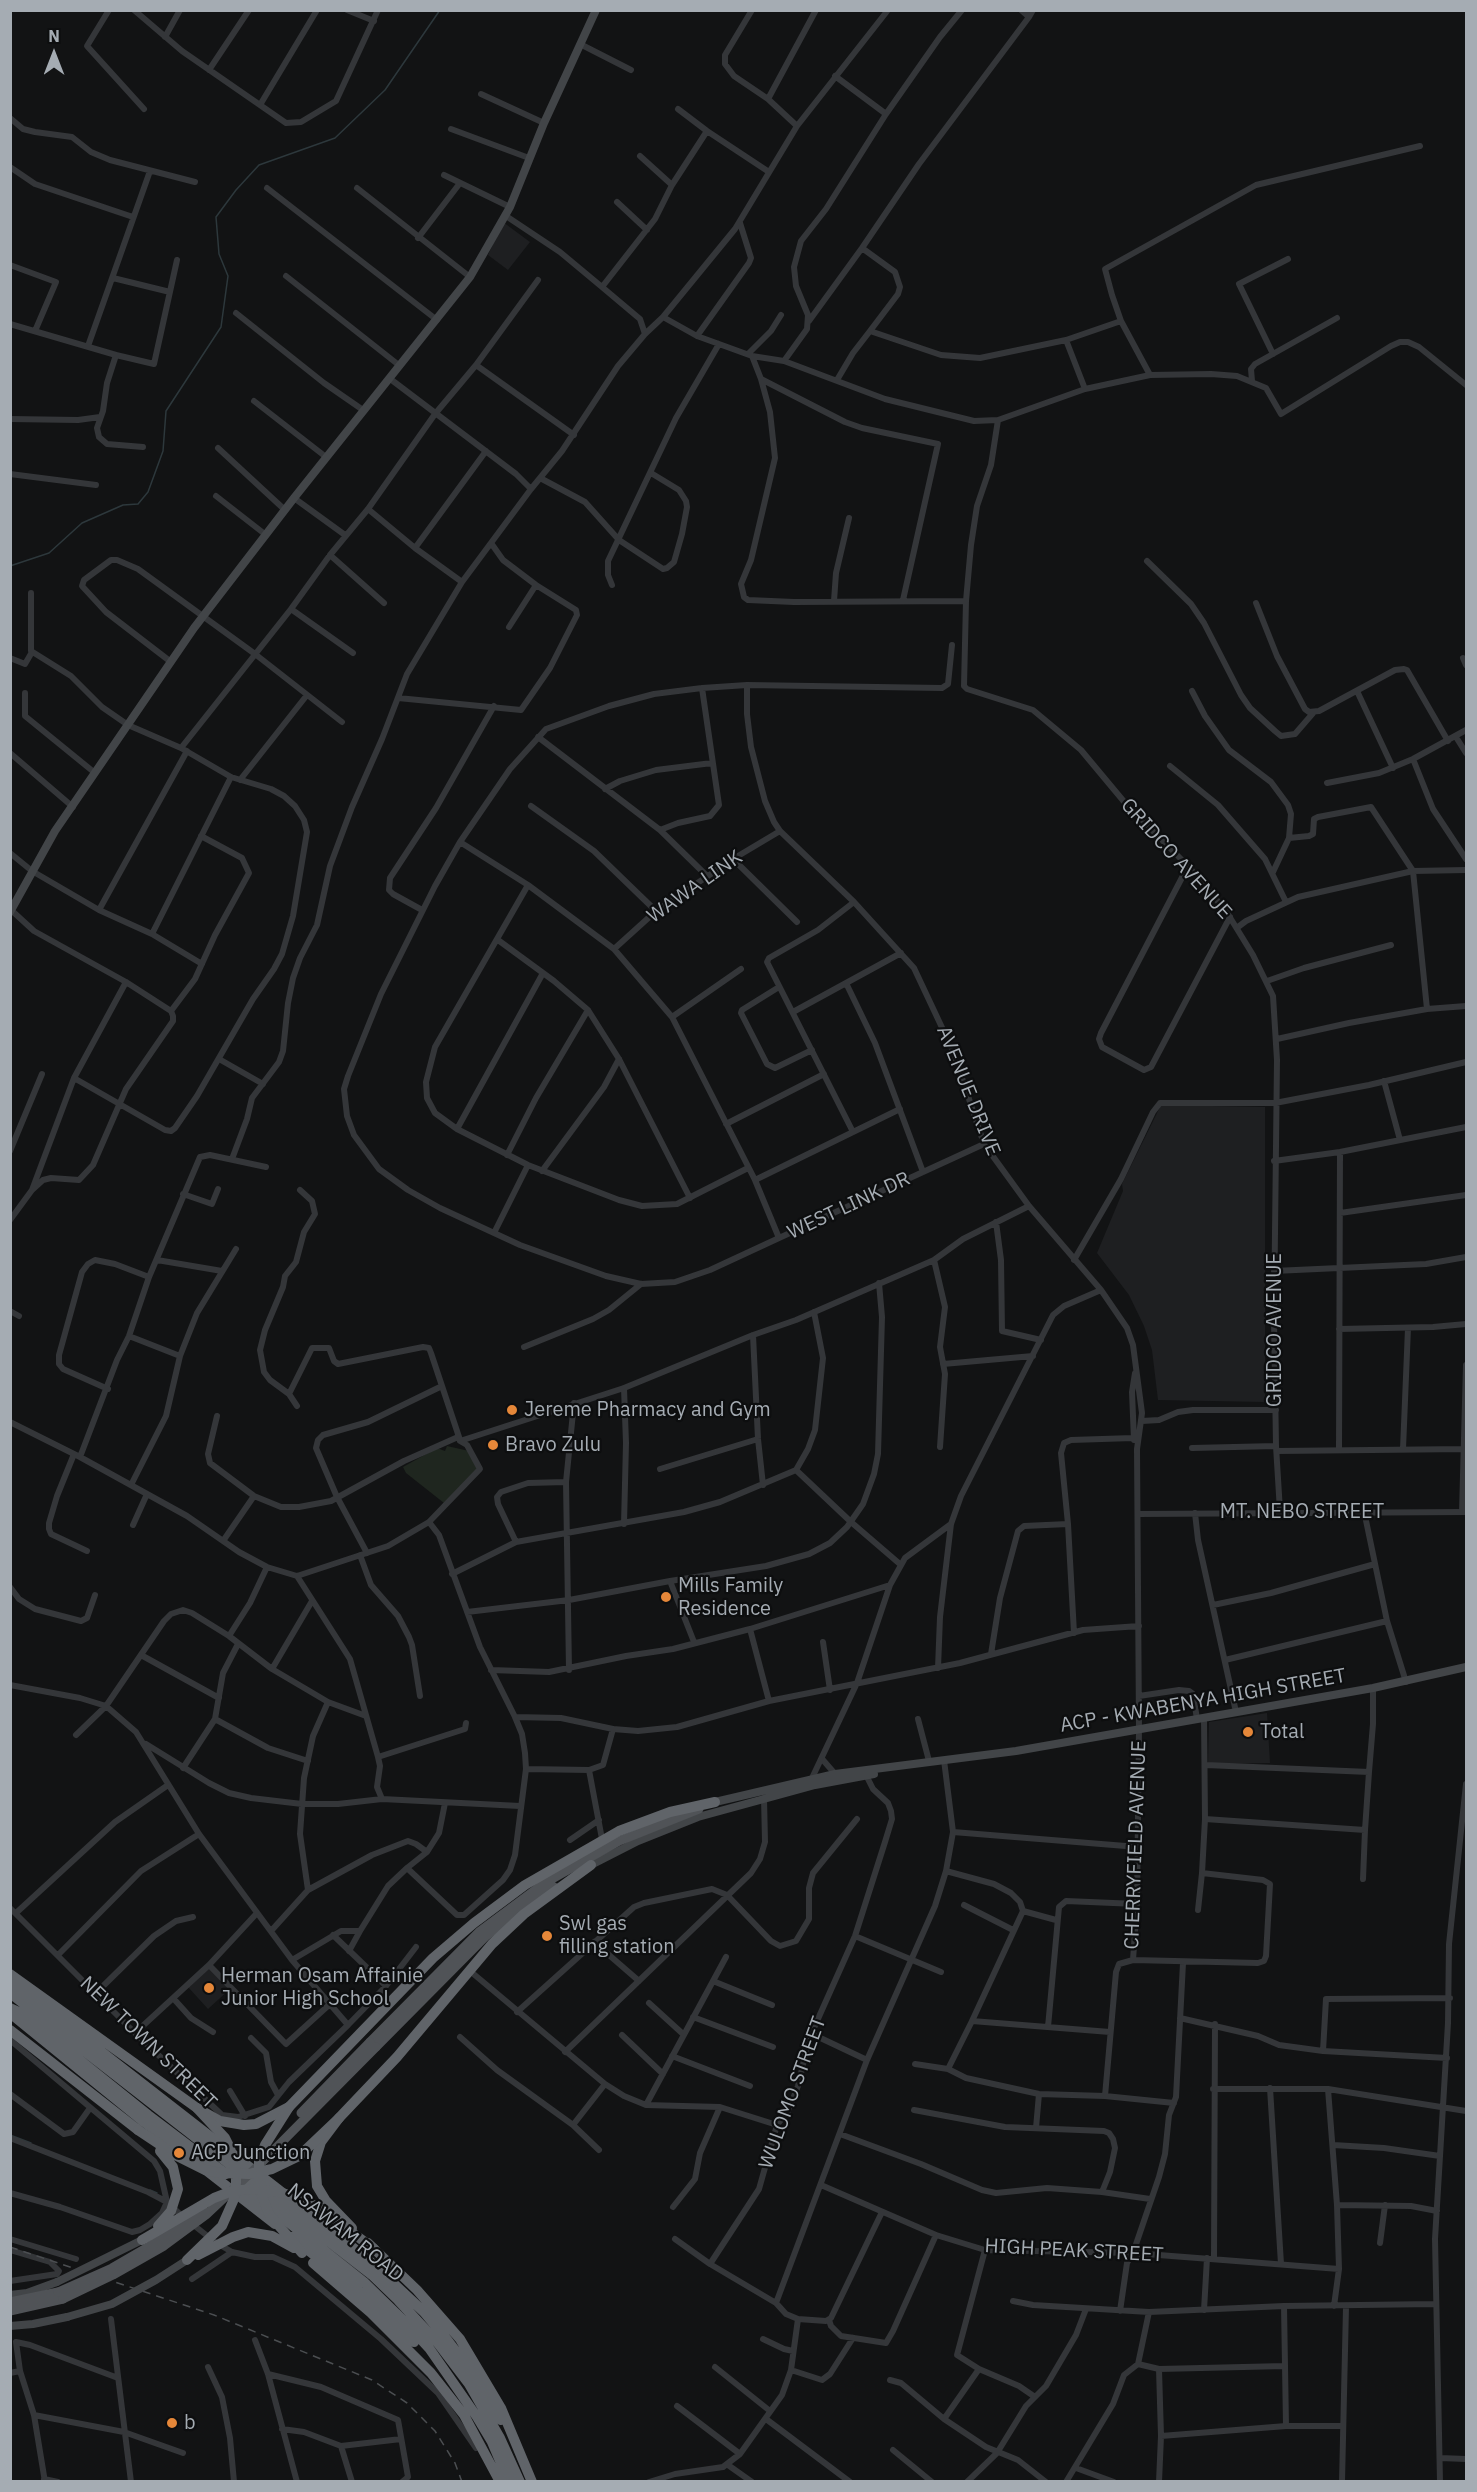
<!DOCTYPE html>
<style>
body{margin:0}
#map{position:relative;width:1477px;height:2492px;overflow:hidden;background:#121314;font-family:"IBM Plex Sans",sans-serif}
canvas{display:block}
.frame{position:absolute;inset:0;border:12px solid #a5acb3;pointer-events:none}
.north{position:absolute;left:24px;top:24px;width:60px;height:60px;-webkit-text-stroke:4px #0d0e0f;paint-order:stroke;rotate:0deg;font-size:16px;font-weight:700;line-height:24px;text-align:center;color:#a5acb3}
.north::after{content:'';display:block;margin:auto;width:21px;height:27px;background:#a5acb3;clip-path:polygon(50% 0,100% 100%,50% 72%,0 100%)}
</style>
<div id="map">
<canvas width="1477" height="2492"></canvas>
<div class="frame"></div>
<div class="north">N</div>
</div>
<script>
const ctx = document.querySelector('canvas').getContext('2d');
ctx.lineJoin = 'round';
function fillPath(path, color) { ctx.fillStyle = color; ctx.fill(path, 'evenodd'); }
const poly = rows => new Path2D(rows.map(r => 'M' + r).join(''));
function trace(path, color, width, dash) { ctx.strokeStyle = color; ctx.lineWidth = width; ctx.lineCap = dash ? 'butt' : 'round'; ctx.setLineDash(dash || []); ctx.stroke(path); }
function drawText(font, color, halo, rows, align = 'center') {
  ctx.font = font + ' "IBM Plex Sans",sans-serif'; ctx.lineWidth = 4.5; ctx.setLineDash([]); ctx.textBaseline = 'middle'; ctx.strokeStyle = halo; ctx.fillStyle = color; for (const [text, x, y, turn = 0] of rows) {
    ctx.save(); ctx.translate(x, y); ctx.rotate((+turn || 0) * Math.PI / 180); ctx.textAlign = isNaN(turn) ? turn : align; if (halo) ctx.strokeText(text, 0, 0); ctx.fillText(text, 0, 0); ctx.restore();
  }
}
const built = poly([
 [503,222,530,242,508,270,488,255],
 [1161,1105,1265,1107,1265,1402,1158,1400,1152,1350,1144,1326,1129,1295,1097,1253,1123,1191,1122,1184],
 [1267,1713,1270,1763,1208,1764,1209,1722],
 [210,1967,230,1989,208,2009,188,1987]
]);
const green = poly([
 [447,1446,469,1451,479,1469,444,1503,406,1473,403,1467,437,1448,445,1451]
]);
const stream = poly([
 [10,566,49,553,82,523,123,505,138,504,148,492,163,451,166,411,221,327,228,276,219,254,216,217,236,190,259,165,335,138,385,90,440,10],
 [10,2135,31,2143],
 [150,2190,157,2193]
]);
const street = poly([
 [109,10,87,46,144,109],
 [134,10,182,51,286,123,301,122,336,101,378,10],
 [347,10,374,21],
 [752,10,725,55,725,64,734,76,768,99,797,126],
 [1021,10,1029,17,1033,10],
 [165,37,180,10],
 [580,44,631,70],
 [209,70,249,10],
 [481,94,544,123],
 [768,99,816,10],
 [260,105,317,10],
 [678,109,707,131,769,172],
 [886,114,940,37,962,10],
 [10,118,23,129,35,132,72,137,91,152,110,160,195,182],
 [451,129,529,158],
 [640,156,672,185],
 [10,167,35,184,133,217],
 [444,175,510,207],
 [267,188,437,320],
 [357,188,470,277],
 [617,202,647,230],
 [506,216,560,252,602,287,655,219,672,185,707,131],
 [418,238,460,183],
 [862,248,895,272,900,287,898,294,870,331],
 [10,265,56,282,35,331],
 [286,276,400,366],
 [113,278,170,292],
 [602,287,640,319,645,334],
 [236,313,324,383,363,410],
 [663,317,697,336,752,356,761,379,845,422,862,428,938,444,903,600],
 [809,321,862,248,919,164,1029,17],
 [10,324,116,355,107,383,103,411,97,428,99,437,107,444,143,447],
 [697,336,749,263,751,258,740,223],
 [1066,340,1085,389],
 [88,346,150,171],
 [748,354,771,331,781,315],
 [1273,354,1239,284,1288,259],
 [116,355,154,364,177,260],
 [752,356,784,361,807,329,808,315,796,286,794,267,801,241,826,209,886,114,835,76],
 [784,361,885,399,974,421,998,420,1085,389,1150,375,1211,374,1237,376,1266,388,1281,414,1391,346,1400,342,1408,342,1419,347,1466,385],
 [476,365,538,280],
 [1150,375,1121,321,1112,295,1105,269,1256,185,1420,146],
 [389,378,516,474,531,489,562,451,618,366,645,334,663,317,735,229,797,126,888,10],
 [761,379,770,412,775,458,751,560,741,584,744,597,748,600,794,602,966,601],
 [837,380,853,353,870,331,941,355,980,358,1066,340,1121,321],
 [1252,381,1251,369,1255,364,1337,318],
 [254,401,326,457],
 [10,419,78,420,100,417],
 [998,420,991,465,977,506,971,545,966,601,964,686,967,689,1033,710,1081,750,1126,804,1188,866,1226,911,1253,955,1273,996,1277,1060,1274,1319,1276,1446,1280,1511],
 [218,448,285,510],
 [10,474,96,485],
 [542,479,585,502,619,540,663,569,667,568,674,562,682,534,687,507,686,501,679,490,651,473],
 [216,496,266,535],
 [294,498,345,535],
 [368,509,415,548,462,582,531,489],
 [415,548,486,451],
 [330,555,384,603],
 [1147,561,1191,604,1204,623,1241,695,1250,708,1275,731,1281,736,1295,734,1314,712],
 [612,585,608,575,608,561,676,418,719,344],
 [31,593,31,651,71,676,102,707,128,725,181,748,231,777,271,789,284,796,295,806,304,820,307,832,293,916,282,954,274,969,253,999,197,1096,175,1128,171,1131,165,1130,74,1078,32,1190],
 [834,601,836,573,849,518],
 [1256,603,1277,656,1305,709,1309,712,1319,711,1395,670,1404,669,1407,670,1448,741],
 [291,609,353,653],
 [509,627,536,585],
 [10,658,25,664,32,652],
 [1463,658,1466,665],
 [171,662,106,612,82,586,84,580,111,560,117,560,138,569,255,654,342,722],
 [747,685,747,714,751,747,765,801,774,822,780,831,854,902,914,968,953,1051,984,1144,1029,1206,1101,1290,1127,1328,1133,1345,1142,1413,1137,1449,1139,1728,1137,1904,1133,1960,1119,1964,1116,1972,1105,2096],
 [1192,691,1205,716,1229,750,1271,782,1288,805,1291,814,1289,838,1273,872],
 [1357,691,1393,768],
 [25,693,25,716,95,773],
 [398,698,521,710,550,668,577,615,576,610,536,585,503,560,491,543],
 [538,737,660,830,707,876],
 [1456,737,1466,753],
 [181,748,291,609,330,555,368,509,435,414,476,365,574,435],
 [10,753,73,807],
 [1413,759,1433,809,1466,859],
 [1170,766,1218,805,1265,859,1286,902],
 [240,780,307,695],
 [1327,783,1379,773,1413,759,1466,730],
 [605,789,620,781,656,770,712,763],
 [531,806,594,851,656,911],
 [660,830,678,823,710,816,719,805,702,688],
 [1289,838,1309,836,1313,834,1314,819,1318,817,1371,807,1413,871,1427,1009],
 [460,842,528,885,614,949,672,1017,755,1180,779,1238,923,1172,875,1043,846,983],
 [10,853,32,871,99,910,152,934,231,777],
 [733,859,797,922],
 [1188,866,1101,1033,1099,1039,1102,1047,1144,1070,1151,1067,1230,917],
 [528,885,435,1047,426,1082,427,1098,435,1113,457,1129,528,1165,619,1200,642,1206,677,1204,748,1168],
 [10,909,34,931,126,982,171,1011,173,1016,173,1021,126,1089,93,1165,79,1180,51,1178,43,1180,32,1190,10,1220],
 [99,910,187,751],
 [422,910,393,894,389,890,390,878,436,808,494,706],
 [1238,927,1246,921,1298,897,1413,871,1466,870],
 [152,934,202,964],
 [498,940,554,981,588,1010,619,1059,690,1198],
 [614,949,656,911,733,859,780,831],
 [1267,981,1304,968,1391,945],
 [779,987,742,1010,741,1013,767,1064,775,1068,812,1050],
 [171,1011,195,979,215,935,249,873,242,858,201,836],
 [793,1012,901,953],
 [672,1017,741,969],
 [1277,1039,1349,1023,1427,1009,1466,1006],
 [219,1059,263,1084],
 [74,1078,126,982],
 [1384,1081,1400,1140],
 [726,1124,824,1074],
 [457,1129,543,973],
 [853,1132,767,962,769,958,818,930,854,902],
 [10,1151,42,1074],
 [507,1155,536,1098,588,1010],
 [232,1159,247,1119,252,1098,279,1062,283,1051,288,1003,293,978,300,958,317,925,330,866,352,807,382,739,407,674,462,582],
 [1274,1161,1340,1152,1466,1127],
 [542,1171,604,1087,619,1059],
 [923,1172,984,1144],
 [755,1180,900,1109],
 [183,1194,212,1204,218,1189],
 [1340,1213,1466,1195],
 [996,1222,1001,1260,1002,1331,1041,1340],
 [494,1233,528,1165],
 [779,1238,710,1270,675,1282,641,1284,606,1276,520,1245,440,1208,408,1190,379,1169,354,1135,347,1116,344,1089,348,1076,381,994,435,886,460,842,510,769,546,729,609,706,654,694,702,688,747,685,942,688,948,684,952,645],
 [157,1260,222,1271],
 [934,1260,945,1307,940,1347,945,1374,940,1447],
 [1074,1260,1121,1179,1153,1112,1160,1103,1275,1103,1369,1085,1466,1062],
 [1274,1271,1426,1264,1466,1257],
 [10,1311,19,1316],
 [1339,1329,1433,1327,1466,1324],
 [753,1335,758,1439,763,1485],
 [129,1336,180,1356],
 [524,1347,593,1319,609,1310,641,1284],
 [943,1364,1033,1356],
 [108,1389,63,1369,59,1364,59,1355,82,1272,88,1264,95,1260,115,1264,149,1277],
 [289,1394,312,1348,329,1348,334,1361,338,1364,423,1347,429,1348,431,1353,460,1440],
 [297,1406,289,1394,270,1380,264,1372,260,1350,265,1330,283,1287,285,1276,296,1262,304,1232,315,1214,312,1201,300,1190],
 [217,1416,208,1454,210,1463,254,1496,281,1507,299,1507,331,1501,404,1461,458,1437],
 [1142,1421,1159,1420,1178,1412,1193,1410,1276,1410],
 [10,1422,80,1457,187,1516,239,1552,267,1567,297,1576,388,1546,429,1522,480,1469,467,1445,460,1441,624,1388,753,1335,796,1320,934,1260,963,1239,1029,1206],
 [1134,1440,1132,1392,1135,1373],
 [1192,1448,1276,1446],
 [1339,1449,1340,1152],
 [1403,1449,1408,1328],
 [1277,1451,1466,1449],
 [74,1454,57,1496,49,1523,49,1529,51,1534,87,1551],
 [80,1457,117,1360,129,1336,149,1277,200,1157,210,1155,266,1167],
 [660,1469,758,1439],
 [796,1470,851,1522,901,1565],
 [131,1485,166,1416,180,1356,197,1313,236,1249],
 [1364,1511,1387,1621,1406,1682],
 [1462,1512,1466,1365],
 [1195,1513,1198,1540,1236,1712],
 [1138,1514,1466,1512],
 [429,1522,439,1535,480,1647,515,1717,522,1734,525,1753,526,1769,515,1855,510,1870,503,1880,464,1915,457,1915,407,1868,427,1852,439,1833,445,1803],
 [624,1524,626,1443,624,1388],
 [133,1525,147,1494],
 [223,1541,254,1496],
 [516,1542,498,1504,497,1497,501,1492,528,1483,566,1482],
 [367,1553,337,1497,316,1448,318,1440,323,1435,368,1422,442,1386],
 [360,1555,371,1585,398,1616,409,1637,412,1645,420,1696],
 [452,1574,516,1542,684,1512,720,1502,796,1470,808,1449,815,1430,823,1358,814,1312],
 [297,1576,350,1659,378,1757,380,1766,377,1787,382,1799],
 [670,1581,694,1642],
 [10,1587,19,1599,35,1609,81,1621,87,1618,95,1595],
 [1213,1605,1271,1593,1375,1564],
 [467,1612,569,1600,670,1581,766,1566,809,1554,830,1543,847,1527,863,1504,874,1474,878,1454,882,1317,879,1283],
 [750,1629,769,1701],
 [1074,1633,1068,1524,1061,1453,1064,1443,1071,1440,1133,1438],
 [229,1636,250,1603,267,1567],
 [823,1642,830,1690],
 [991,1654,1000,1598,1018,1531,1024,1526,1068,1524],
 [141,1655,219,1698],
 [1225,1660,1387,1621],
 [938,1668,940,1617,951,1524,961,1496,1053,1315,1064,1306,1101,1290],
 [272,1669,312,1601],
 [491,1670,549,1672,626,1656,673,1649,750,1629,890,1585],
 [569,1670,566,1482,574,1403],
 [10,1685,80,1698,106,1706,136,1732,199,1834,292,1960,348,2025,386,1986,416,1947],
 [1139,1696,1179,1690,1189,1691,1193,1694,1197,1719],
 [515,1717,561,1718,613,1729,638,1731,677,1727,769,1701,960,1663,1083,1630,1139,1626],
 [215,1719,268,1748,308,1761],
 [918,1719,929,1761],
 [76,1735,106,1706,164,1621,171,1614,183,1610,192,1613,229,1636,272,1669,306,1689,328,1702,366,1716],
 [146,1744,209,1783,229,1793,251,1798,302,1804,338,1804,382,1799,520,1806],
 [378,1757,465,1729,466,1723],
 [823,1760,836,1775],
 [183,1768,215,1719,223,1673,238,1644],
 [526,1769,589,1770,602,1839],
 [589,1770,603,1765,613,1729],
 [1369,1772,1373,1724,1373,1688],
 [812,1778,857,1683,890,1585,905,1558,951,1524],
 [1205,1819,1365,1830,1369,1772,1206,1765],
 [953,1832,1138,1847],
 [570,1840,599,1820],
 [946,1871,994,1884,1011,1893,1020,1902,1023,1911],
 [1363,1879,1365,1830],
 [308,1890,300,1834,304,1778,313,1736,328,1702],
 [964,1905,1013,1930],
 [10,1908,135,2033,222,2115,238,2117,269,2107,289,2082,348,2025],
 [1198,1910,1202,1873],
 [16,1913,115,1822,168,1785],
 [271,1931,308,1890,372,1855,408,1841,416,1844,427,1852],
 [333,1935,386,1986],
 [855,1936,941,1972],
 [594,1942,639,1981],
 [349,1951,360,1931],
 [58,1955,141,1871,199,1834],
 [292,1960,341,1931,360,1931,388,1886,407,1868],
 [1133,1960,1258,1963,1264,1961,1266,1956,1270,1884,1263,1880,1202,1873,1205,1819,1204,1718],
 [209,1965,286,2044,330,2004],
 [470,1971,605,2084,624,2096,646,2105,726,1957],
 [713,1981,772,2005],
 [96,1993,154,1936,176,1921,193,1917],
 [173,1998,191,2018,213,2032],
 [649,2003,683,2034],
 [517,2012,634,1907,644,1903,712,1889,727,1895,771,1941,780,1946,796,1941,809,1919,809,1888,813,1873,857,1819],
 [693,2017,773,2047],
 [1180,2018,1258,2036,1279,2045,1323,2051,1447,2058],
 [972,2021,1023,1911,1056,1920],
 [1048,2027,1059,1907,1066,1901,1137,1904],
 [135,2033,209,1965,257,1913],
 [812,2034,867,2060],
 [622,2035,663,2074],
 [460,2037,497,2070,573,2125,599,2150],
 [251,2038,266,2053,271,2082,278,2095],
 [10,2040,154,2161,160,2171,167,2202,162,2213,150,2224,140,2230,132,2232,60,2207,10,2193],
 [1323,2051,1326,1999,1450,1998],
 [565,2052,751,1873,760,1859,765,1842,764,1798],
 [672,2056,750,2086],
 [915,2064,948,2069,972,2021,1110,2032],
 [948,2069,966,2078,1039,2094,1105,2096,1174,2103],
 [1270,2088,1281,2264],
 [1213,2089,1328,2089,1466,2111],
 [1328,2089,1337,2205,1339,2269,1334,2306],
 [230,2091,245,2116],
 [10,2094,64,2134,73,2132,90,2108],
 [646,2105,720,2107,777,2125],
 [573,2125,605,2084],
 [1036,2128,1039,2094],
 [840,2134,921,2164,982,2190,996,2193,1047,2188,1102,2192,1110,2172,1115,2148,1113,2139,1109,2133,1104,2131,1005,2127,914,2110],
 [10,2138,148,2192,167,2202,183,2217],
 [1333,2145,1384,2148,1440,2156],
 [821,2185,936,2235,985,2250,1133,2253,1339,2269],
 [1102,2192,1150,2199],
 [1337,2205,1411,2206,1437,2211],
 [673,2207,695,2179,700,2153,720,2107],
 [191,2223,215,2242,232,2252,255,2257,273,2257,295,2267,381,2339,438,2393,476,2448],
 [10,2239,76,2259],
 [675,2239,710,2264],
 [1380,2243,1385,2205],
 [10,2250,50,2262,59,2271,57,2274,10,2281],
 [985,2250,957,2355,979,2369,1019,2386,1035,2397],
 [1214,2259,1215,2024],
 [192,2279,232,2252],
 [1013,2301,1033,2305,1149,2312,1284,2306,1435,2304],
 [776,2303,710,2264,759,2189,777,2125,788,2111,798,2086,809,2039,855,1936,885,1842,892,1819,891,1811,888,1803,873,1789,866,1775],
 [1284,2306,1286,2426],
 [1204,2310,1207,2258],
 [1120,2311,1127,2263,1133,2253,1159,2177,1165,2154,1169,2115,1176,2097,1183,1963],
 [111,2319,131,2482],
 [798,2319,786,2314,776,2303,867,2060,935,1906,946,1871,953,1832,944,1760],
 [829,2320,831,2326,841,2336,886,2343,893,2331,936,2235],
 [763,2339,784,2349,793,2351],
 [255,2340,268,2374,297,2482],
 [1138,2364,1159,2369,1285,2366],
 [208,2367,222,2397,230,2438,234,2482],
 [715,2367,770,2411],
 [1159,2369,1161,2436,1286,2426,1343,2426],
 [791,2370,822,2380,830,2374,853,2338],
 [10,2373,20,2371],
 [268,2374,321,2387,398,2420,408,2477,402,2482],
 [890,2380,901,2383,944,2419,986,2447,1018,2460,1046,2482],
 [677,2406,740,2454],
 [34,2415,124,2432,183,2453],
 [766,2419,850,2482],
 [944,2419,979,2369],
 [282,2429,304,2432,341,2446,401,2439],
 [341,2446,352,2482],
 [893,2450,932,2482],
 [1440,2458,1466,2459],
 [728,2465,752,2482],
 [1076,2468,1114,2482],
 [44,2479,58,2482],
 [45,2482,34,2415,20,2371,16,2342,30,2345,118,2378],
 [649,2482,675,2474,723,2467,740,2454,782,2395,791,2370,798,2319,826,2321,831,2318,882,2212],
 [967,2482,997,2453,1026,2406,1046,2386,1076,2335,1086,2309],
 [1066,2482,1113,2404,1124,2375,1138,2364,1149,2312],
 [1159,2482,1161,2436],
 [1342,2482,1346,2307],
 [1440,2482,1435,2239,1448,2023,1449,1944,1466,1784]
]);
const secondary = poly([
 [10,912,55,831,194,628,294,498,470,277,510,207,544,123,596,10],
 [715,1802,835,1774,1016,1751,1373,1688,1466,1667],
 [591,1865,638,1841,698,1817,815,1785,874,1774],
 [10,2295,27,2293,57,2282],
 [10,2326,33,2324,67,2317]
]);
const primary = poly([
 [370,2042,480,1931,543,1884,619,1841,699,1809],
 [376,2047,485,1937,530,1902,554,1887],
 [10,2302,58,2292],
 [10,2311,63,2299]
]);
const highway = poly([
 [10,1974,197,2108,220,2121,244,2125,256,2124,289,2107,433,1958,474,1923,525,1885,619,1831,670,1812,715,1802],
 [13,1983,365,2257,424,2312,445,2337,461,2358,501,2420],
 [10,1993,372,2275,398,2300,437,2342,469,2384,500,2438,520,2482],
 [10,2008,21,2013,148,2115,226,2174],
 [10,2013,143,2121,275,2224],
 [10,2030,138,2130],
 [244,2187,365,2283,407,2324,429,2348,477,2417,492,2442,509,2482],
 [352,2228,326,2201,317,2186,315,2161,321,2142,339,2118,397,2057,492,1944,524,1914,591,1865],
 [292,2237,360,2292,414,2342],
 [368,2243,417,2290,460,2339,501,2408,532,2482],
 [313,2263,371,2313,431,2373,464,2415,500,2482]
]);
const rail = poly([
 [10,2247,214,2315,372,2380,407,2403,435,2431,455,2463,462,2482]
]);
const secondaryBridge = poly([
 [57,2282,142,2240],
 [67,2317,112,2304,156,2280,187,2260]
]);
const primaryBridge = poly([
 [301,2113,370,2042],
 [58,2292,112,2268,150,2246,203,2209],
 [63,2299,113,2275,164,2246,206,2215,260,2164,376,2047]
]);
const highwayBridge = poly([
 [289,2107,265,2145,259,2161,259,2188,269,2214,302,2253],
 [138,2130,177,2156,205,2170,220,2173,249,2174,272,2169,299,2156,339,2118],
 [158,2226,171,2211,178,2189,173,2167,160,2151],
 [142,2240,214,2198,232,2191,252,2189,279,2192,303,2199,325,2212,374,2249],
 [198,2255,233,2237,248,2232,272,2236,294,2248],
 [187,2260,222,2226,234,2199,236,2183,236,2171,230,2148,225,2138,197,2108]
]);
const markers = [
 [512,1410,6,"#e58739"],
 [493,1445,6,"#e58739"],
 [666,1597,6,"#e58739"],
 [1248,1732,6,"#e58739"],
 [547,1936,6,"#e58739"],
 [209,1988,6,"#e58739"],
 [179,2153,6,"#e58739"],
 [172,2423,6,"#e58739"]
];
const streetNames = [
 ["GRIDCO AVENUE",1176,859,48],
 ["WAWA LINK",695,887,-35],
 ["AVENUE DRIVE",968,1091,68],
 ["WEST LINK DR",849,1206,-25],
 ["GRIDCO AVENUE",1275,1330,-90],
 ["MT. NEBO STREET",1302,1512],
 ["ACP - KWABENYA HIGH STREET",1203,1701,-10],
 ["CHERRYFIELD AVENUE",1136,1845,-88],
 ["NEW TOWN STREET",148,2043,44],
 ["WULOMO STREET",793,2093,-70],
 ["NSAWAM ROAD",345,2233,39],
 ["HIGH PEAK STREET",1074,2251,3]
];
const poiNames = [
 ["Jereme Pharmacy and Gym",524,1410],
 ["Bravo Zulu",505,1445],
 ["Mills Family",678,1586],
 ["Residence",678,1609],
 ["Total",1260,1732],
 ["Swl gas",559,1924],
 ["filling station",559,1947],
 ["Herman Osam Affainie",221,1976],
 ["Junior High School",221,1999],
 ["ACP Junction",191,2153],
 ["b",184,2423]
];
fillPath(built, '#1e1f21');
fillPath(green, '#1f261f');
trace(stream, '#2d383c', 1.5);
trace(street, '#343639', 6);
trace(secondary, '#424548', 8);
trace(primary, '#505357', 9);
trace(highway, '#606469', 10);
trace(rail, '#4b4e51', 1.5, [8, 6]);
trace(secondaryBridge, '#424548', 8);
trace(primaryBridge, '#505357', 9);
trace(highwayBridge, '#606469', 10);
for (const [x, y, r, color] of markers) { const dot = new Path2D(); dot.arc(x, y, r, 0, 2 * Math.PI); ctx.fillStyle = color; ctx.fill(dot); trace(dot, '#0d0e0f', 2); }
drawText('20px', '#a5acb3', '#0d0e0f', streetNames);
drawText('20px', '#a5acb3', '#0d0e0f', poiNames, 'left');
</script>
